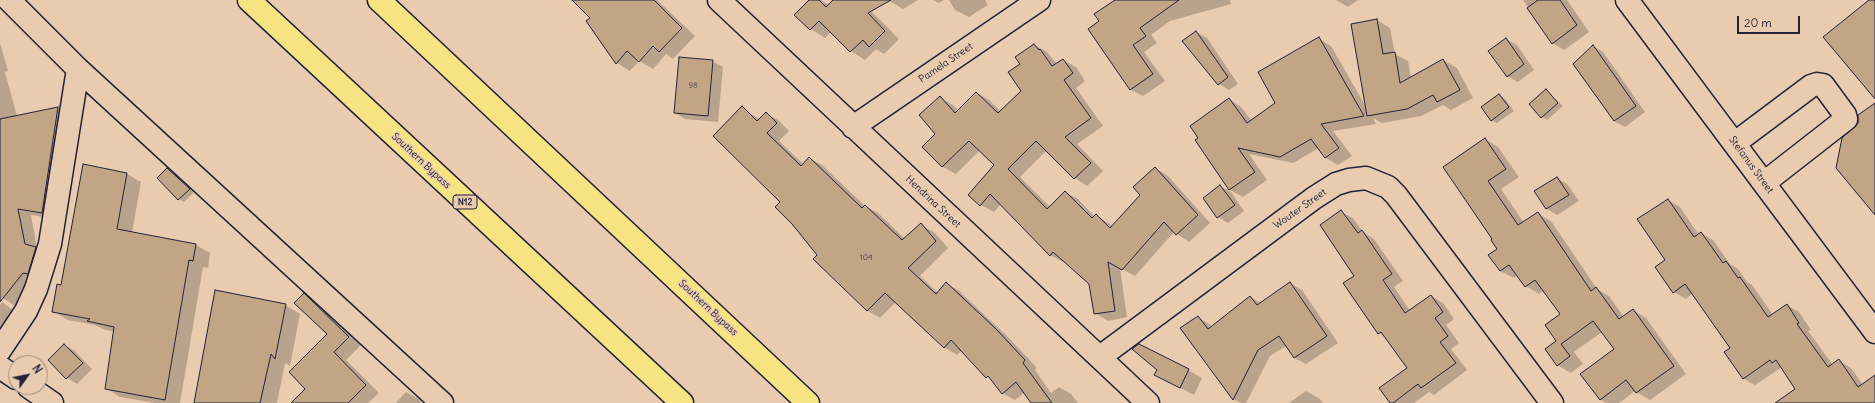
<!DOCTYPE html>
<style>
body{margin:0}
#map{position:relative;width:1875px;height:403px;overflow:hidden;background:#e9ccaf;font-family:Delius,sans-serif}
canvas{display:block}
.north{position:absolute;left:8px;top:355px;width:40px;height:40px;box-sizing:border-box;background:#e9ccaf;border:1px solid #998881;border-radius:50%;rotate:57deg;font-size:11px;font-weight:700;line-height:16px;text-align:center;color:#22223b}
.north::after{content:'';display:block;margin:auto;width:14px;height:18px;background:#22223b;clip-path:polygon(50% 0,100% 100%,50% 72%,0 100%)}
.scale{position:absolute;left:1737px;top:16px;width:63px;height:18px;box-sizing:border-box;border:2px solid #22223b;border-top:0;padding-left:5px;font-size:12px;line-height:14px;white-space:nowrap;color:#22223b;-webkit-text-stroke:3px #e9ccaf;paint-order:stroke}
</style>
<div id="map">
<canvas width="1875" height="403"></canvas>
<div class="north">N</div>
<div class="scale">20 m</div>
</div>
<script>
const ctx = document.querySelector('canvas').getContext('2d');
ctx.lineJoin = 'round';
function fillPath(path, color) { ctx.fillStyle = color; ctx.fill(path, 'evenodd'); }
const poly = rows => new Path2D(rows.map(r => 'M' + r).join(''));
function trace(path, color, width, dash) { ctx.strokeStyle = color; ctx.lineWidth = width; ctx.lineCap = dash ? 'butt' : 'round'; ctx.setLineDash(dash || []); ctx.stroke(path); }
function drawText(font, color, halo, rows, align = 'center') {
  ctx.font = font + ' Delius,sans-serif'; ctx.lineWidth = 3; ctx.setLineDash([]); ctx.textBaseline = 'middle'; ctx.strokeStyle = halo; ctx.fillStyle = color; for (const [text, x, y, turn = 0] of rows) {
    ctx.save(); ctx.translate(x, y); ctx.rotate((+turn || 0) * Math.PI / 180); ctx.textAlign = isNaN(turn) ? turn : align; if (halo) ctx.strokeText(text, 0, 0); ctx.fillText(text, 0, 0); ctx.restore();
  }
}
const shadow = poly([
 [574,0,657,0,695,36,673,59,666,54,653,69,639,61,630,71,617,63,588,21,592,18],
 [810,0,821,0,829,5,834,0,860,0,899,39,884,54,876,49,865,60,851,51,831,32,825,38,811,29],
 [888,0,918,0,903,9],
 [933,0,944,0,939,3],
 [949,0,985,0,988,5,969,17,955,10],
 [1117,0,1230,0,1231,4,1170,21,1151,35,1157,43,1144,52,1165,81,1143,96,1131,90,1089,30,1101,22],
 [1336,0,1358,0,1348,7],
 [1523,0,1567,0,1589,32,1564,50,1552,43],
 [1377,20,1390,28,1395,54,1408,61,1411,78,1443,60,1457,68,1473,98,1451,110,1443,105,1421,116,1382,123,1373,118,1376,124,1333,131,1352,156,1338,165,1326,158,1319,148,1293,163,1249,154,1267,180,1243,197,1230,190,1196,140,1229,99,1241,107,1252,121,1276,103,1319,39,1331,46,1366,107],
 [1196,32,1207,38,1238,84,1229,90,1219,84],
 [1506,39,1517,45,1534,70,1518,82,1507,76],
 [0,43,8,71,5,72,17,116,57,108,70,115,55,219,31,215,37,248,48,254,36,280,15,306,0,296],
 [1034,45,1047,52,1057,64,1063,60,1076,67,1085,81,1076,88,1103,126,1077,144,1103,171,1087,186,1075,178,1047,150,1020,177,1050,207,1065,192,1078,199,1095,217,1096,215,1113,226,1141,195,1155,168,1168,176,1210,223,1189,242,1174,232,1135,276,1120,268,1127,317,1108,321,1095,313,1090,283,1064,261,1063,262,1050,255,1001,204,994,212,981,205,995,165,980,150,956,174,943,167,924,147,936,134,940,98,953,105,959,111,977,93,989,100,1001,112,1022,91,1021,64],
 [1593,46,1603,52,1645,112,1625,127,1614,121],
 [712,61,723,67,718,122,685,119,675,113],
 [1546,90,1563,106,1547,120,1542,117],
 [1499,95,1504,98,1514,111,1497,123,1492,120],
 [742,108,759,119,766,113,778,120,789,131,779,141,803,164,809,158,822,165,865,206,878,213,905,239,921,225,934,232,948,248,920,276,938,293,946,283,959,291,1008,337,1037,368,1035,370,1051,393,1059,387,1071,394,1078,403,1032,403,1025,392,1015,400,1002,393,991,379,962,350,957,355,944,347,896,302,880,318,868,311,814,259,818,255,782,202],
 [1485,139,1498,147,1519,177,1501,189,1524,223,1538,214,1551,221,1597,289,1609,296,1624,317,1633,310,1646,318,1686,374,1650,400,1635,391,1619,403,1606,403,1600,399,1615,350,1602,332,1574,352,1583,364,1571,373,1557,365,1558,341,1561,314,1544,290,1539,294,1526,286,1518,275,1514,278,1500,271,1498,249,1493,239,1444,167],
 [168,169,194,192,184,202,179,199],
 [127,174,141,182,132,233,196,245,210,253,208,268,203,267,180,403,155,403,120,397,106,388,115,332,103,329,95,325,68,320,53,311,62,286],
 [1557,178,1567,184,1579,201,1557,215,1547,209,1536,191],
 [1220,186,1231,192,1244,211,1228,223,1218,217],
 [1668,200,1680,207,1699,235,1701,233,1713,240,1730,264,1738,269,1747,282,1752,285,1773,315,1787,305,1799,312,1811,330,1808,331,1833,365,1839,361,1851,368,1863,385,1875,376,1875,403,1779,403,1797,389,1782,367,1755,385,1744,379,1731,349,1693,293,1686,299,1674,292,1667,261],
 [1341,212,1353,218,1363,232,1374,239,1403,281,1394,287,1410,311,1431,296,1443,303,1454,319,1446,325,1459,343,1451,349,1467,370,1434,395,1429,392,1414,403,1391,403,1408,368,1386,337,1379,333,1355,276],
 [1290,283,1302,290,1338,343,1306,364,1295,358,1286,346,1270,356,1246,403,1241,403,1234,399,1182,328,1198,317,1209,324,1212,327,1250,297,1261,303],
 [304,295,317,302,361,345,346,360,379,393,368,403,293,403,307,389,329,334],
 [2,302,17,313,4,331,0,329,0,305],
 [285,305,300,314,290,366,285,363,277,403,195,403],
 [65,345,75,351,92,369,77,384,67,378,49,360],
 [1188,370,1202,378,1194,395,1156,375],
 [1306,391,1320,399,1323,403,1289,403],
 [406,392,419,399,422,403,396,403]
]);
const building = poly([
 [572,0,654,0,682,28,659,52,653,46,639,62,627,51,616,64,586,21,590,18,572,0],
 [809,0,819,0,826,7,833,0,891,0,868,13,885,31,869,47,863,40,850,52,819,21,810,30,794,15,809,0],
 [1115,0,1179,0,1140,28,1146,36,1133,45,1153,74,1130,90,1088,29,1099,21,1094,14,1115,0],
 [1538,0,1560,0,1577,25,1552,44,1527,8,1538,0],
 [1869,0,1875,0,1875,99,1823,37,1869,0],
 [1377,19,1383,54,1395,52,1400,83,1443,59,1460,90,1437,102,1433,95,1407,109,1367,116,1351,24,1377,19],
 [1196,31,1228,77,1218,85,1182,41,1196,31],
 [1319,37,1364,116,1321,124,1339,148,1325,158,1311,139,1280,157,1238,148,1255,172,1229,190,1195,140,1198,138,1190,126,1229,98,1247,123,1275,103,1258,72,1319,37],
 [1506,38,1524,64,1507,77,1488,51,1506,38],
 [1034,44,1039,50,1040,49,1052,66,1063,59,1073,73,1064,80,1091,118,1065,137,1091,163,1074,179,1036,141,1008,169,1047,209,1065,191,1092,218,1096,214,1110,228,1140,195,1133,187,1155,167,1198,215,1176,235,1164,222,1122,270,1108,262,1115,311,1094,314,1089,284,1053,252,1050,256,990,194,980,206,968,195,994,165,969,141,942,167,922,147,935,134,919,115,940,96,955,113,976,92,998,113,1021,91,1008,72,1020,64,1015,57,1034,44],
 [1593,45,1636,106,1614,121,1573,64,1593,45],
 [679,57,713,60,708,116,674,113,679,57],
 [1546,89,1558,103,1541,118,1529,104,1546,89],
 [1499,94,1509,107,1491,121,1481,107,1499,94],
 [1875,103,1875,215,1836,168,1842,138,1858,123,1858,115,1875,103],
 [742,106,757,121,766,112,777,123,767,133,801,166,809,157,862,208,865,205,902,240,921,223,936,241,908,268,936,294,946,282,996,329,1025,360,1023,363,1052,403,1031,403,1016,382,1002,394,988,376,986,378,951,340,944,348,885,293,867,311,813,259,817,255,792,224,775,207,780,202,713,136,742,106],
 [58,107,42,213,18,209,25,244,36,247,28,274,23,273,0,302,0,119,58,107],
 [1485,138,1506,169,1488,181,1518,225,1538,212,1591,291,1596,287,1619,319,1633,309,1674,366,1636,393,1626,380,1600,400,1580,374,1614,349,1593,321,1561,344,1570,356,1557,366,1545,349,1556,341,1545,325,1560,314,1535,280,1525,287,1509,265,1500,271,1488,255,1497,249,1491,240,1492,239,1443,167,1485,138],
 [83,164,127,173,117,229,196,244,193,261,189,260,165,400,105,389,114,327,87,321,90,319,52,312,57,284,61,285,83,164],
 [167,168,190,189,178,200,157,178,167,168],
 [1557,177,1569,195,1546,209,1534,191,1557,177],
 [1220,185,1235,205,1217,218,1203,198,1220,185],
 [1668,199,1694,237,1701,232,1723,263,1726,261,1738,278,1740,277,1768,317,1787,304,1799,323,1797,324,1828,367,1839,359,1858,387,1875,375,1875,403,1775,403,1795,389,1776,360,1772,363,1770,360,1743,379,1724,352,1730,348,1685,284,1673,293,1655,267,1665,260,1637,219,1668,199],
 [1341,210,1358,233,1362,230,1392,274,1383,280,1405,313,1431,295,1443,312,1435,318,1448,336,1440,342,1456,363,1421,388,1418,384,1393,403,1390,403,1379,388,1407,368,1381,332,1378,334,1343,283,1354,276,1320,225,1341,210],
 [1290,282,1327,336,1294,358,1279,336,1258,350,1233,400,1180,328,1198,316,1208,329,1250,296,1257,305,1290,282],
 [215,290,286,304,275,359,271,354,260,403,194,403,215,290],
 [304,293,349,337,334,352,366,385,348,403,291,403,305,389,289,372,327,334,294,303,304,293],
 [64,344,83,363,66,379,48,360,64,344],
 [1139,344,1189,369,1180,388,1154,375,1157,370,1132,349,1139,344]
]);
const minor = poly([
 [9,0,78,69,442,403],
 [719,0,1148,403],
 [1627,0,1875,332],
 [853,127,1039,0],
 [1735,143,1811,86,1817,84,1823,85,1845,115,1846,119,1764,183],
 [0,350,26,311,36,289,50,244,78,69],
 [1100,357,1314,198,1336,184,1349,180,1366,178,1388,187,1396,195,1552,403],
 [0,367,16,378],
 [29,387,52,403]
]);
const highway = poly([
 [249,0,682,403],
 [379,0,808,403]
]);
const numberNames = [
 ["98",693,86],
 ["104",866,258]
];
const shields = [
 [465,202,24]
];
const shieldNames = [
 ["N12",465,202]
];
const streetNames = [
 ["Pamela Street",946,63,-34],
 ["Southern Bypass",421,161,43],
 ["Stefanus Street",1751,165,54],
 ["Hendrina Street",933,202,43],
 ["Wouter Street",1300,209,-35],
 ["Southern Bypass",708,308,43]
];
fillPath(shadow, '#0003');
fillPath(building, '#c2a584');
trace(building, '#22223b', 1);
trace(minor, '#22223b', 25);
trace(highway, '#22223b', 25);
trace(minor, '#e9ccaf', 22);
trace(highway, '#f6e381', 22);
drawText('8px', '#4a434d', null, numberNames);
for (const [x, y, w] of shields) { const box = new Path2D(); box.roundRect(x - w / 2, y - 7, w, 14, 3); ctx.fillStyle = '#e9ccaf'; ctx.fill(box); trace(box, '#22223b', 1); }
drawText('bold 9px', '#22223b', null, shieldNames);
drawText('10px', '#22223b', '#e9ccaf', streetNames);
</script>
